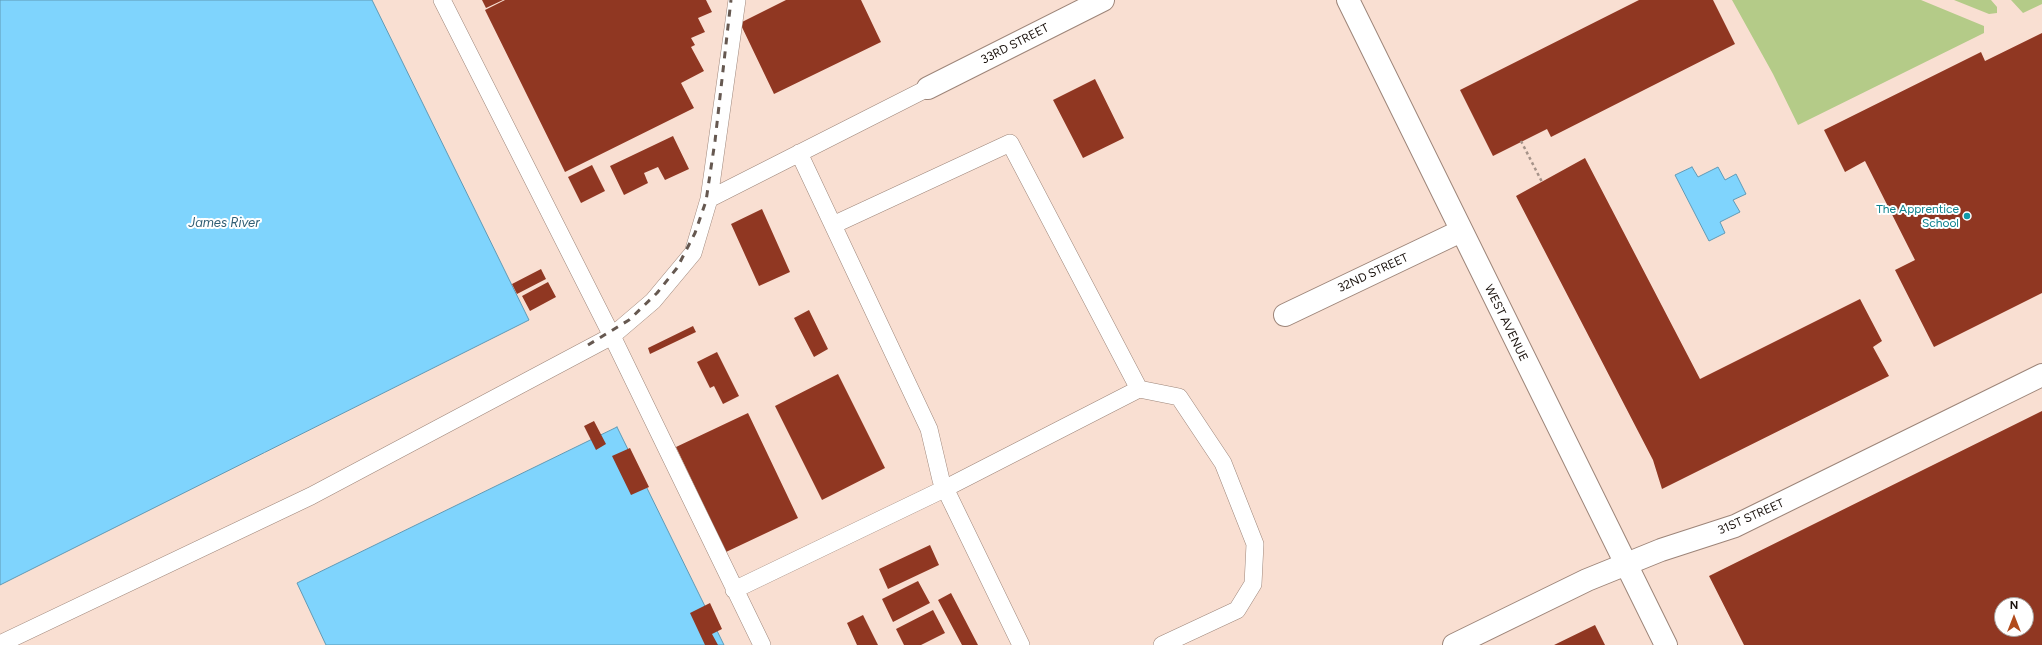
<!DOCTYPE html>
<style>
body{margin:0}
#map{position:relative;width:2042px;height:645px;overflow:hidden;background:#f9dfd2;font-family:Figtree,sans-serif}
canvas{display:block}
.north{position:absolute;left:1994px;top:597px;width:40px;height:40px;box-sizing:border-box;background:#fff;border:1px solid #a3a09e;border-radius:50%;rotate:0deg;font-size:11px;font-weight:700;line-height:16px;text-align:center;color:#1a120d}
.north::after{content:'';display:block;margin:auto;width:14px;height:18px;background:#b14c1d;clip-path:polygon(50% 0,100% 100%,50% 72%,0 100%)}
</style>
<div id="map">
<canvas width="2042" height="645"></canvas>
<div class="north">N</div>
</div>
<script>
const ctx = document.querySelector('canvas').getContext('2d');
ctx.lineJoin = 'round';
function fillPath(path, color) { ctx.fillStyle = color; ctx.fill(path, 'evenodd'); }
const poly = rows => new Path2D(rows.map(r => 'M' + r).join(''));
function trace(path, color, width, dash) { ctx.strokeStyle = color; ctx.lineWidth = width; ctx.lineCap = dash ? 'butt' : 'round'; ctx.setLineDash(dash || []); ctx.stroke(path); }
function drawText(font, color, halo, rows, align = 'center') {
  ctx.font = font + ' Figtree,sans-serif'; ctx.lineWidth = 4; ctx.setLineDash([]); ctx.textBaseline = 'middle'; ctx.strokeStyle = halo; ctx.fillStyle = color; for (const [text, x, y, turn = 0] of rows) {
    ctx.save(); ctx.translate(x, y); ctx.rotate((+turn || 0) * Math.PI / 180); ctx.textAlign = isNaN(turn) ? turn : align; if (halo) ctx.strokeText(text, 0, 0); ctx.fillText(text, 0, 0); ctx.restore();
  }
}
const green = poly([
 [1732,0,1921,0,1984,26,1984,33,1798,125,1773,74],
 [1954,0,1991,0,1997,7,1997,13,1989,14],
 [2011,0,2042,0,2042,4,2023,13]
]);
const water = poly([
 [0,0,372,0,529,320,0,585,0,0],
 [1692,167,1698,177,1718,167,1725,180,1736,174,1746,194,1733,200,1740,212,1720,222,1725,233,1709,241,1675,175,1692,167],
 [617,427,724,645,326,645,297,583,617,427]
]);
const building = poly([
 [482,0,503,0,486,8],
 [505,0,706,0,712,12,698,18,705,32,691,38,695,45,691,47,704,71,681,83,694,108,565,172,485,10],
 [786,0,861,0,881,42,774,94,740,23],
 [1639,0,1713,0,1735,44,1551,137,1547,129,1493,156,1460,90],
 [2042,33,2042,293,1934,347,1895,270,1915,260,1865,161,1845,172,1824,130,1981,52,1985,61],
 [1095,79,1124,138,1083,158,1053,100],
 [673,136,689,169,665,180,658,167,644,173,648,183,624,195,610,166],
 [1585,158,1700,379,1860,299,1882,341,1873,347,1889,376,1662,489,1653,460,1516,196],
 [592,165,605,191,581,203,568,177],
 [762,209,790,272,759,286,731,224],
 [541,269,546,279,517,294,512,284],
 [548,282,556,297,530,311,522,296],
 [809,310,828,349,814,357,794,318],
 [693,326,696,332,650,354,648,348],
 [717,352,739,396,723,404,714,386,710,388,697,362],
 [838,374,885,468,822,500,775,406],
 [2042,411,2042,645,1744,645,1709,576],
 [2002,605,2026,605,2026,629,2002,629],
 [748,413,798,518,726,552,676,447],
 [594,421,606,444,596,450,584,426],
 [630,448,649,487,631,495,612,456],
 [930,545,939,565,888,589,879,569],
 [918,581,930,603,893,622,882,599],
 [951,593,978,645,962,645,938,600],
 [710,603,722,629,712,634,718,645,705,645,690,613],
 [933,610,945,633,921,645,904,645,896,629],
 [863,615,878,645,857,645,847,623],
 [1595,625,1605,645,1554,645]
]);
const path = poly([
 [1521,141,1542,182]
]);
const service = poly([
 [442,0,612,336,762,645],
 [799,153,929,429,941,480,1021,645],
 [709,199,928,88],
 [1139,389,1179,397,1223,463,1255,544,1253,584,1237,610,1162,645],
 [734,590,944,489,1139,389,1010,143,833,225],
 [0,644,311,496,612,336,653,301,693,253,709,199,737,0]
]);
const minor = poly([
 [928,88,1103,0],
 [1285,315,1461,231],
 [1454,645,1587,580,1661,550,1735,526,2042,375]
]);
const tertiary = poly([
 [1348,0,1666,645]
]);
const rail = poly([
 [588,345,629,320,657,293,677,268,695,233,706,201,715,141,731,0]
]);
const markers = [
 [1967,216,4,"#0f9aa8"]
];
const streetNames = [
 ["33RD STREET",1015,44,-27],
 ["32ND STREET",1373,273,-25],
 ["WEST AVENUE",1506,323,64],
 ["31ST STREET",1751,517,-24]
];
const cultureNames = [
 ["The Apprentice",1959,209],
 ["School",1959,223]
];
const waterNames = [
 ["James River",224,223]
];
fillPath(green, '#b4cb88');
fillPath(water, '#7fd4fd');
trace(water, '#619ab5', 1);
fillPath(building, '#903722');
trace(service, '#9d8579', 18);
trace(minor, '#9d8579', 24);
trace(tertiary, '#9d8579', 24);
trace(path, '#a69389', 2.5, [3, 3]);
trace(service, '#fff', 17);
trace(minor, '#fff', 22);
trace(tertiary, '#fff', 22);
trace(rail, '#665850', 3, [7, 7]);
for (const [x, y, r, color] of markers) { const dot = new Path2D(); dot.arc(x, y, r, 0, 2 * Math.PI); ctx.fillStyle = color; ctx.fill(dot); trace(dot, '#fff', 1.5); }
drawText('12px', '#1a120d', '#fff', streetNames);
drawText('12px', '#0d838f', '#fff', cultureNames, 'right');
drawText('italic 13px', '#305e74', '#fff', waterNames);
</script>
